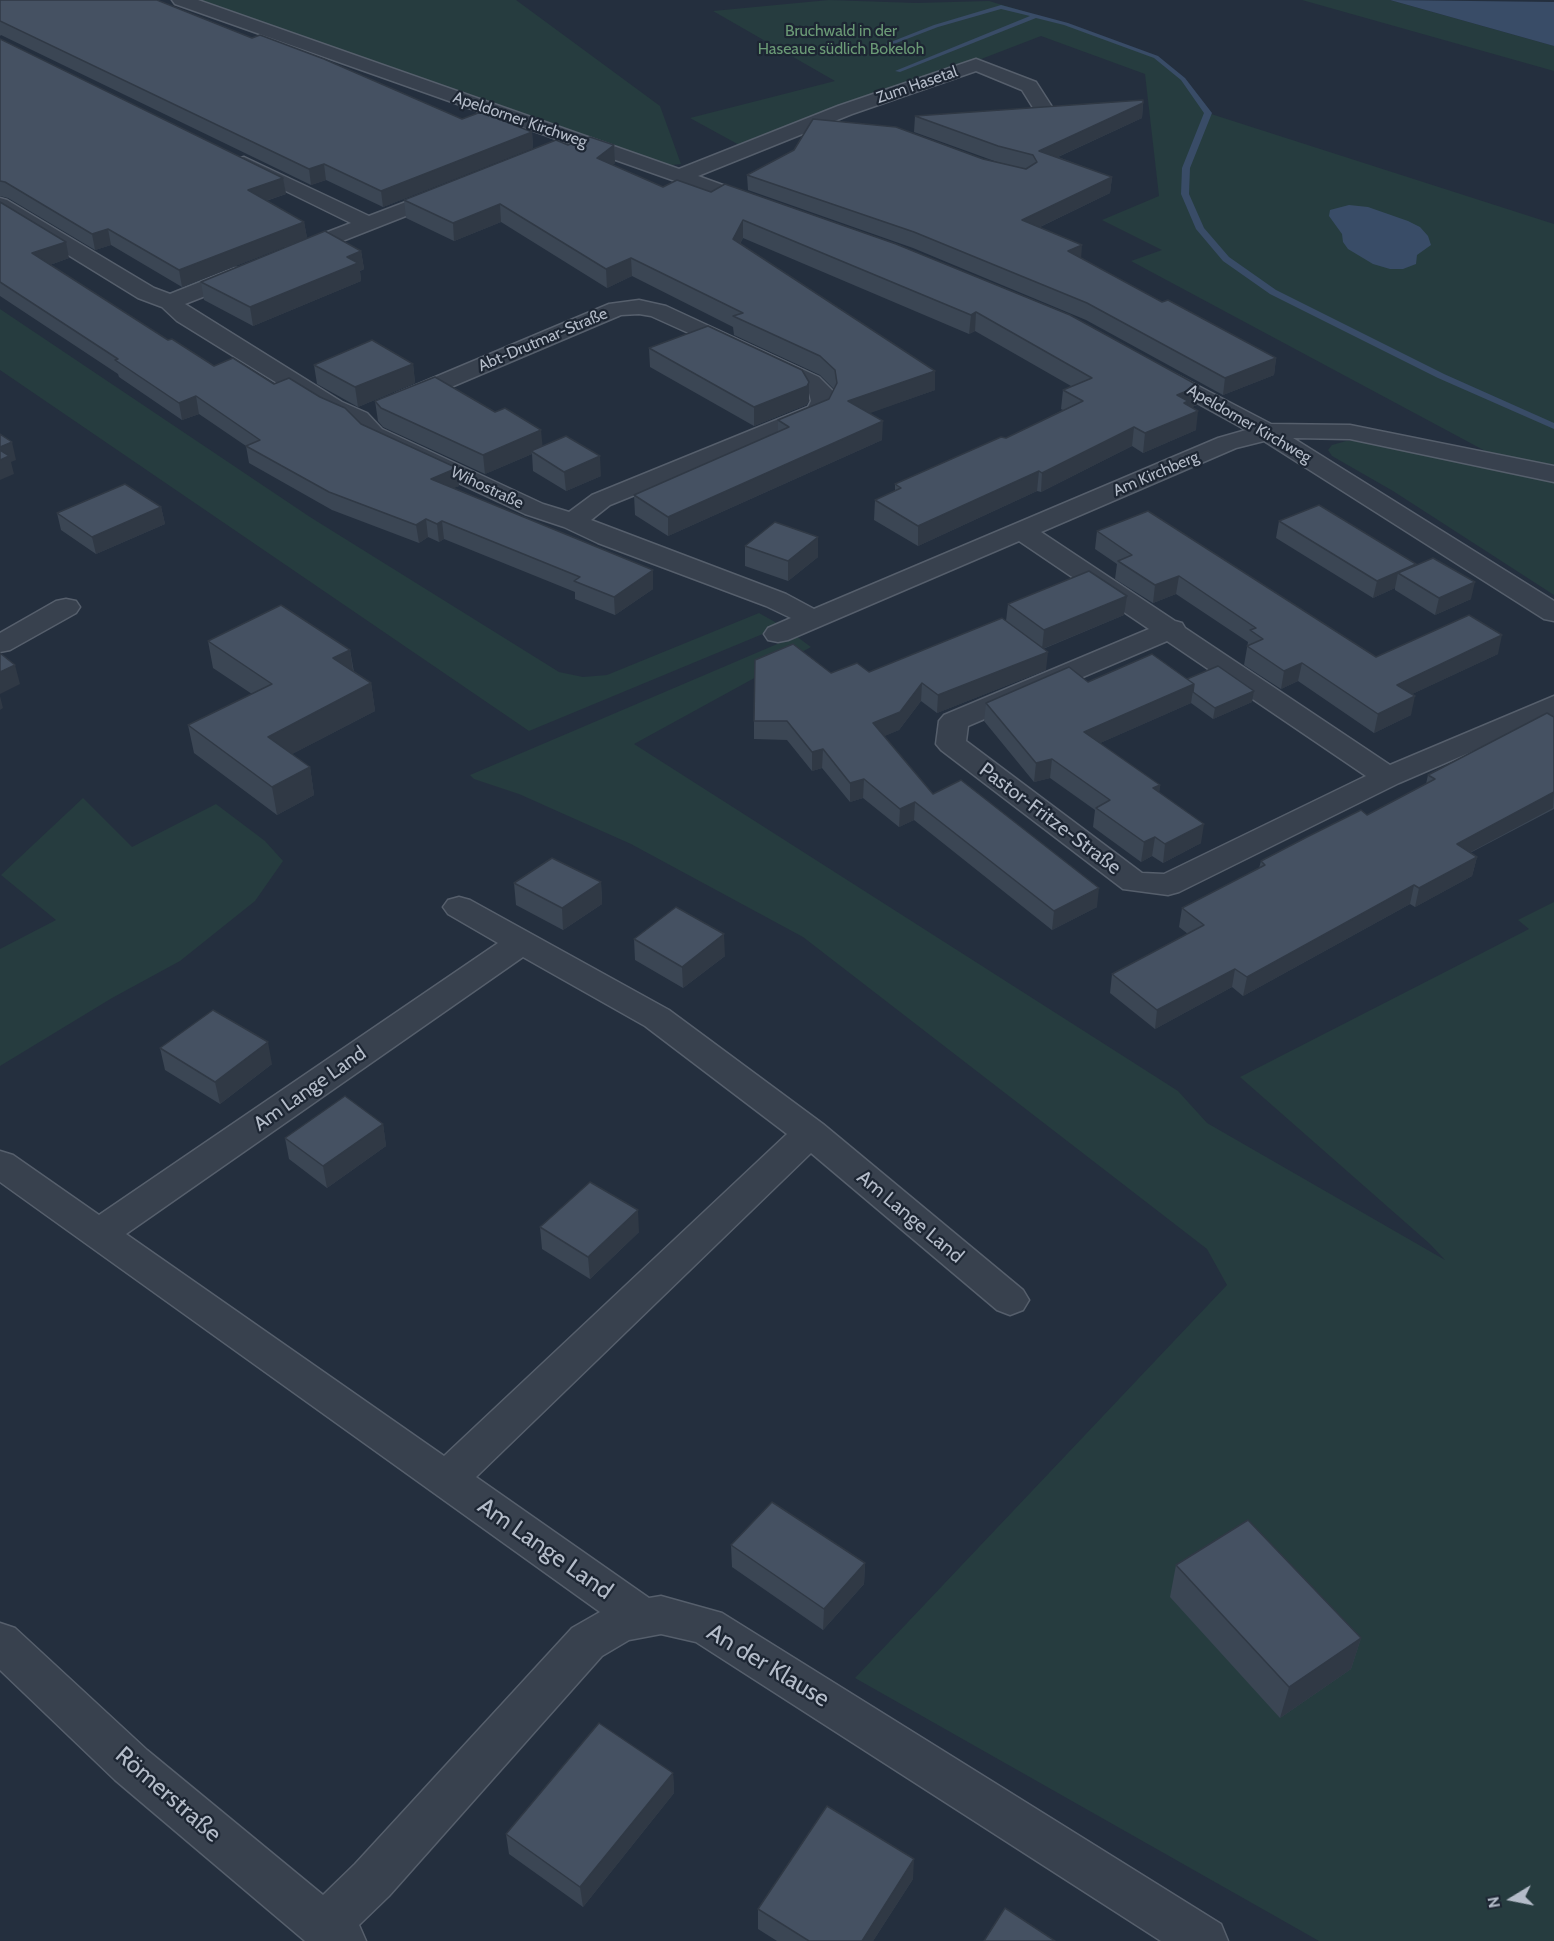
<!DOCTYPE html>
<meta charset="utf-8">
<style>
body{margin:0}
#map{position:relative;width:1554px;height:1941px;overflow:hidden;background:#242f3e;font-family:Cabin,sans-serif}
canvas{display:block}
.north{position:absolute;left:1482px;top:1869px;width:60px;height:60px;-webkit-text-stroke:4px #1d2633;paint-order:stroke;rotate:260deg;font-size:16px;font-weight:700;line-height:24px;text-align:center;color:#b4bcc9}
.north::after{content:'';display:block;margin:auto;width:21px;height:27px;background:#b4bcc9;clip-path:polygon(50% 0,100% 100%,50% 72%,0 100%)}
</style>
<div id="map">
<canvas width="1554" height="1941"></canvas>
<div class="north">N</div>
</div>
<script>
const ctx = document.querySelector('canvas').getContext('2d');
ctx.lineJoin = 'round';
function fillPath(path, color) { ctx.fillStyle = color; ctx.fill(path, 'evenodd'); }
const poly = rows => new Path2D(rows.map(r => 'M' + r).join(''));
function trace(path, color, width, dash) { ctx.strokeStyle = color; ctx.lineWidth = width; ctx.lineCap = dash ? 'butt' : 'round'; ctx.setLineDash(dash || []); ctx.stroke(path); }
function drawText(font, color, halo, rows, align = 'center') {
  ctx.font = font + ' Cabin,sans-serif'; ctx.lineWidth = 4.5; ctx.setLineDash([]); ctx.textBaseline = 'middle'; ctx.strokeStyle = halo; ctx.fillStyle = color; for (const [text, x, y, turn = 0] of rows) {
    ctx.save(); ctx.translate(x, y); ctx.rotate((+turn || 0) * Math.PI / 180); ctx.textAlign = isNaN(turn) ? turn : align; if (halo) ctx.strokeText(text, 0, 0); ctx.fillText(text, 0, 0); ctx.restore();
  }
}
const green = poly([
 [196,0,516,0,660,106,681,164,664,166],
 [829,0,916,3,989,1,1066,24,1156,57,1183,79,1208,113,1554,224,1554,468,1489,453,1131,261,1162,250,1102,220,1159,196,1145,74,1041,36,976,61,976,65,836,106,743,147,690,118,835,81,713,11],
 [1302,0,1390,0,1554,46,1554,71],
 [0,309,310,517,559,672,583,677,607,675,759,613,782,626,529,731,0,370],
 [1368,440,1554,479,1554,595,1393,491,1332,456,1328,450,1332,445,1346,441],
 [796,636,811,647,634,744,1178,1091,1207,1123,1445,1260,1430,1244,1240,1077,1529,929,1518,920,1554,902,1554,1941,1319,1941,855,1678,1227,1285,1207,1249,803,937,631,844,519,794,474,779,470,775],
 [83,798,132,847,216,804,265,841,283,861,255,901,180,961,112,998,0,1066,0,949,56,920,1,875]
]);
const water = poly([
 [1390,0,1554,2,1554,46],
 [1349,205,1368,207,1408,221,1420,227,1428,236,1431,245,1417,255,1416,264,1403,269,1390,269,1373,264,1348,249,1343,242,1342,234,1329,216,1330,210]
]);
const stream = poly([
 [1001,5,1068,23,1158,56,1185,78,1212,113,1190,168,1189,194,1204,228,1229,257,1276,290,1444,374,1554,423,1554,429,1438,378,1270,294,1223,261,1196,229,1181,194,1182,168,1204,113,1181,80,1154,58,1064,25,1036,18,900,72,895,71,1030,16,1001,9,938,27,878,50,873,49,934,25,1001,5]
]);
const minor = poly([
 [172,0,198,0,679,169,838,106,976,59,1036,82,1054,110,1044,116,1037,114,1022,90,976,71,852,114,698,176,764,200,767,204,764,208,757,210,175,4,172,0],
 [244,157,369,216,440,189,454,189,457,193,454,197,294,260,286,258,283,253,286,248,351,223,237,167,234,163,237,159,244,157],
 [0,198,7,200,154,288,170,294,235,268,251,268,254,273,251,278,185,304,342,402,367,413,382,429,543,504,569,512,592,495,808,407,811,401,809,393,803,387,713,344,651,316,639,314,621,315,411,404,403,406,395,404,391,399,395,394,609,304,639,300,666,306,819,377,833,391,835,401,827,417,610,505,591,520,786,594,814,609,1218,438,1246,430,1150,377,1146,372,1150,367,1158,365,1271,424,1350,425,1554,466,1554,482,1350,439,1293,438,1554,601,1554,621,1544,619,1264,441,1236,448,1041,532,1175,621,1182,623,1185,628,1390,765,1554,696,1554,716,1399,783,1179,892,1168,895,1123,889,941,750,936,744,939,721,944,715,1149,629,1019,541,788,640,778,642,768,640,764,634,768,628,791,618,766,606,598,543,564,527,525,514,364,439,349,423,324,412,177,321,162,307,138,298,0,213,0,198],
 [1167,641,1366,776,1164,874,1142,873,966,741,968,726,1167,641],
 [66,599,76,601,80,607,76,613,10,650,0,652,0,633,56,601,66,599],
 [459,897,470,900,669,1010,823,1124,1023,1290,1029,1300,1023,1310,1010,1315,997,1310,811,1153,476,1477,649,1598,661,1596,722,1613,1221,1924,1228,1941,1161,1941,696,1642,661,1634,629,1640,602,1656,389,1896,359,1925,366,1941,305,1941,115,1780,0,1670,0,1623,15,1628,147,1750,323,1895,355,1864,572,1628,600,1612,0,1182,0,1151,13,1155,99,1215,498,943,448,914,443,907,448,900,459,897],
 [523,957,645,1026,787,1134,444,1456,126,1234,523,957]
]);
const wall = poly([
 [0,0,252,38,462,119,532,132,533,148,383,207,326,180,311,185,1,35,0,36],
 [0,39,283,178,286,194,266,201,304,222,307,238,182,287,111,245,95,250,8,198,0,196],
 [1143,103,1142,118,1058,157,1112,177,1110,193,1040,227,1081,258,1162,302,1276,358,1274,375,1223,395,1086,320,913,248,748,190,747,175,983,159,1020,168,997,162,914,132,915,116],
 [568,145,614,145,615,163,612,165,663,187,1199,386,1197,405,1192,407,1196,430,1143,453,1132,446,1041,492,1037,491,918,546,874,520,875,500,895,491,895,484,1006,438,1063,410,1061,409,1063,390,1071,386,975,331,969,334,743,238,740,244,935,390,869,413,882,440,668,536,635,515,634,495,778,432,778,420,829,399,834,389,820,375,734,335,733,327,632,276,607,288,501,222,454,241,406,218,404,200],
 [0,202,69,258,50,265,168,340,214,366,274,384,457,468,459,486,453,488,653,570,653,589,615,615,575,599,575,592,444,539,439,542,428,537,419,543,332,510,249,463,246,446,199,414,182,420,119,377,118,374,0,296],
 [361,251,364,269,360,271,361,281,253,326,204,300,201,282],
 [649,348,809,382,809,401,806,405,754,426,650,367],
 [413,364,415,383,358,407,317,384,314,365],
 [375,401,542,446,601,476,566,491,533,471,532,454,485,474,383,427,378,421],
 [161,507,165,524,96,554,61,530,57,513],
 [1279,521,1416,564,1416,565,1471,599,1435,615,1395,590,1395,588,1373,598,1276,538],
 [1097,531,1376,657,1498,654,1412,694,1411,715,1374,733,1298,681,1281,689,1244,665,1248,642,1176,594,1153,603,1115,579,1117,564,1095,549],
 [745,546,818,557,788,581,745,566],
 [1008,604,1124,615,1043,649,1046,670,937,713,921,701,899,730,884,736,933,794,1097,907,1052,930,914,820,899,827,863,798,850,802,822,768,812,771,787,740,754,739,754,721,831,673,869,672,1006,621],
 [208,641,350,650,354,672,371,683,375,711,292,754,310,767,314,795,277,815,194,753,188,725,252,694,213,668],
 [1187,679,1254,691,1252,702,1213,719,1191,703,1100,743,1160,785,1159,792,1201,843,1163,863,1152,856,1141,862,1093,827,1095,810,1050,778,1034,782,984,721,986,703,1088,682],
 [1554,717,1554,809,1470,853,1477,857,1472,876,1415,907,1410,904,1243,996,1232,987,1155,1029,1110,993,1112,974,1188,934,1179,927,1182,908,1259,868,1261,861,1367,815,1426,784,1428,775],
 [601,882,602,904,563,930,516,905,514,883],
 [634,939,725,956,683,988,635,960],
 [160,1048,272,1064,220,1104,165,1070],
 [383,1124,386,1146,327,1188,289,1159,285,1138],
 [540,1227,639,1232,590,1279,542,1249],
 [731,1545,865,1563,864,1584,823,1630,732,1567],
 [1176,1565,1361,1638,1351,1669,1280,1718,1170,1597],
 [673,1773,674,1793,583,1907,509,1854,506,1834],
 [913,1879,873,1941,777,1941,758,1929,758,1909]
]);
const shadedWall = poly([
 [1143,103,1142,118,1038,166,1039,151],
 [532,132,533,148,383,207,381,191],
 [614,145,615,163,598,176,597,158],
 [324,164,326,180,311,185,309,169],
 [1112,177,1110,193,1021,236,1022,220],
 [283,178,286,194,250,206,248,190],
 [500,204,501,222,454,241,453,223],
 [743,220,743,238,733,257,733,239],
 [304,222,307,238,182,287,179,270],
 [108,229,111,245,95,250,92,234],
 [66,242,69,258,36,270,32,253],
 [1082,245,1081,261,1068,251],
 [361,251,364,269,360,271,361,281,253,326,250,307,347,257],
 [631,258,632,276,607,288,606,269],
 [976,312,975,331,969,334,971,315],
 [1276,358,1274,375,1223,395,1225,378],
 [413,364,415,383,358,407,355,387],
 [935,371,935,390,848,421,848,401],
 [809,382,809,401,806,405,754,426,754,407],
 [1199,386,1197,405,1187,409,1198,411,1196,430,1143,453,1145,433,1177,395],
 [196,396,199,414,182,420,179,403],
 [883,421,882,440,668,536,668,517],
 [1134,427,1132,446,1041,492,1042,473],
 [541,430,543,450,531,451,532,454,485,474,483,455],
 [12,442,16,460,11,462,14,474,0,480,0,447],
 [600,456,601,476,566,491,564,472],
 [457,468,459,486,433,496,431,479],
 [1039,471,1037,491,918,546,918,526],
 [161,507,165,524,96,554,92,537],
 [426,519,428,537,419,543,416,525],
 [442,521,444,539,439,542,437,524],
 [818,537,818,557,788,581,788,561],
 [1416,564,1413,581,1398,573,1395,588,1373,598,1377,581],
 [653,570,653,589,615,615,614,597],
 [1179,576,1176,594,1153,603,1155,585],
 [1475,582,1471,599,1435,615,1439,598],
 [1127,596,1124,615,1042,649,1044,630],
 [1502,635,1498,654,1393,703,1397,685],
 [350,650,354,677,333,658],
 [1048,652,1046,670,937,713,938,695],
 [1302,663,1298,681,1281,689,1284,671],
 [15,665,20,684,0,694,0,672],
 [371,683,375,711,273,764,268,737],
 [922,683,921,701,899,730,873,741,873,723],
 [1194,684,1191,703,1082,751,1084,732],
 [1254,691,1252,702,1213,719,1215,708],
 [0,696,3,708,0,710],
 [1415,696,1411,715,1374,733,1378,714],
 [823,749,822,768,812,771,812,752],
 [1052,759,1050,778,1034,782,1036,763],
 [310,767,314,795,277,815,272,787],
 [864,779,863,798,850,802,850,783],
 [1160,785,1158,804,1153,788],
 [1554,792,1553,808,1452,862,1457,844],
 [915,802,914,820,899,827,900,809],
 [1204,824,1201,843,1163,863,1165,844],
 [1155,837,1152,856,1141,862,1144,842],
 [1477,857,1472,876,1415,907,1419,888],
 [601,882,602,904,563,930,562,908],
 [1414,885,1410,904,1243,996,1247,977],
 [1099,888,1097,907,1052,930,1054,911],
 [724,934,725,956,683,988,682,967],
 [1235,969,1232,987,1155,1029,1157,1010],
 [268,1042,272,1064,220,1104,215,1082],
 [383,1124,386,1146,327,1188,323,1166],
 [638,1210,639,1232,590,1279,588,1257],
 [865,1563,864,1584,823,1630,824,1609],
 [1361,1638,1351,1669,1280,1718,1289,1687],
 [673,1773,674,1793,583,1907,580,1887],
 [914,1859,913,1879,873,1941,862,1941]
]);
const building = poly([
 [0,0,157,0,252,38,260,35,324,59,462,119,481,112,532,132,381,191,324,164,309,169,0,21,0,0],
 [0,39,283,178,248,190,304,222,179,270,108,229,92,234,5,182,0,181,0,39],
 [1143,100,1143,103,1039,151,1112,177,1022,220,1082,245,1068,251,1162,302,1168,300,1276,358,1225,378,1087,303,914,232,747,175,794,150,813,119,896,127,983,159,1026,169,1037,162,1033,155,998,146,915,116,1143,100],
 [590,137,614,145,597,158,663,187,677,180,711,192,725,184,896,244,1070,315,1199,386,1177,395,1188,401,1184,403,1198,411,1145,433,1134,427,1042,473,1039,471,918,526,875,500,901,488,895,484,1001,437,1006,438,1083,401,1063,390,1092,378,976,312,971,315,743,220,733,239,935,371,848,401,883,421,668,517,634,495,789,427,778,420,829,399,837,383,835,370,820,356,733,316,743,313,631,258,606,269,500,204,453,223,404,200,556,140,568,145,590,137],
 [0,202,66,242,32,253,168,340,172,339,214,366,233,358,274,384,289,378,320,397,345,408,361,424,457,468,431,479,653,570,614,597,574,581,580,577,442,521,437,524,426,519,416,525,329,492,246,446,260,440,196,396,179,403,115,360,118,359,0,282,0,202],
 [325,231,361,251,347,257,358,263,250,307,201,282,325,231],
 [708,326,802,370,809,382,807,386,754,407,649,348,708,326],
 [372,340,413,364,355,387,314,365,372,340],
 [435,377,495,412,505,408,541,430,483,455,381,408,375,401,435,377],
 [0,434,12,442,0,447,0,434],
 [566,436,600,456,564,472,531,451,566,436],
 [0,450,9,456,0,460,0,450],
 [125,484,161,507,92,537,57,513,125,484],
 [1319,505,1416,564,1377,581,1279,521,1319,505],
 [1148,511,1376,657,1469,615,1502,635,1397,685,1415,696,1378,714,1302,663,1284,671,1247,646,1263,639,1250,630,1256,628,1179,576,1155,585,1118,561,1132,555,1097,531,1148,511],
 [775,522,818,537,788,561,745,546,775,522],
 [1433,558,1475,582,1439,598,1398,573,1433,558],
 [1089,571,1127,596,1044,630,1008,604,1089,571],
 [281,605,350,650,333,658,371,683,268,737,310,767,272,787,188,725,272,684,208,641,281,605],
 [1002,618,1048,652,938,695,922,683,900,712,873,723,933,794,961,780,1099,888,1054,911,915,802,900,809,864,779,850,783,823,749,812,752,787,721,754,721,755,660,793,644,831,673,857,663,869,672,1002,618],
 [0,653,15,665,0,672,0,653],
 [1152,654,1194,684,1084,732,1160,785,1153,788,1204,824,1165,844,1155,837,1144,842,1096,808,1110,800,1052,759,1036,763,986,703,1069,667,1088,682,1152,654],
 [1218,666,1254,691,1215,708,1193,692,1194,684,1187,679,1218,666],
 [1547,713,1554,717,1554,792,1457,844,1477,857,1419,888,1414,885,1247,977,1235,969,1157,1010,1112,974,1204,925,1182,908,1265,865,1261,861,1307,837,1361,810,1367,815,1435,779,1428,775,1547,713],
 [552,858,601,882,562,908,514,883,552,858],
 [676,907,724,934,682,967,634,939,676,907],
 [213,1010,268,1042,215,1082,160,1048,213,1010],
 [345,1096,383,1124,323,1166,285,1138,345,1096],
 [590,1182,638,1210,588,1257,540,1227,590,1182],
 [772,1502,865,1563,824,1609,731,1545,772,1502],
 [1248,1520,1361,1638,1289,1687,1176,1565,1248,1520],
 [599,1723,673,1773,580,1887,506,1834,599,1723],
 [827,1806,914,1859,862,1941,809,1941,758,1909,827,1806],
 [1005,1908,1055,1941,984,1941,1005,1908]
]);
const farParknames = [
 ["Bruchwald in der",841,31],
 ["Haseaue südlich Bokeloh",841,49]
];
const farStreetnames = [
 ["Zum Hasetal",917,85,-19],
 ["Apeldorner Kirchweg",520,120,19],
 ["Abt-Drutmar-Straße",543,340,-23],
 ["Apeldorner Kirchweg",1249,424,30],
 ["Am Kirchberg",1156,474,-23],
 ["Wihostraße",487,488,25]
];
const streetNames = [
 ["Pastor-Fritze-Straße",1050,819,37],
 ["Am Lange Land",310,1089,-35],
 ["Am Lange Land",910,1217,40]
];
const nearStreetnames = [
 ["Am Lange Land",545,1549,35],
 ["An der Klause",768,1666,31],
 ["Römerstraße",168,1795,41]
];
fillPath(green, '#263c3f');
fillPath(water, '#394c67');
fillPath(stream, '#394c67');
trace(minor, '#565f6c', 3);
fillPath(minor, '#38414e');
fillPath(wall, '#3b4654');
fillPath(shadedWall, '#303945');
fillPath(building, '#455162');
trace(building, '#303945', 1.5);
drawText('16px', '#6b9a76', '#1d2633', farParknames);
drawText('16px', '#b4bcc9', '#1d2633', farStreetnames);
drawText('20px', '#b4bcc9', '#1d2633', streetNames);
drawText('24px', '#b4bcc9', '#1d2633', nearStreetnames);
</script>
